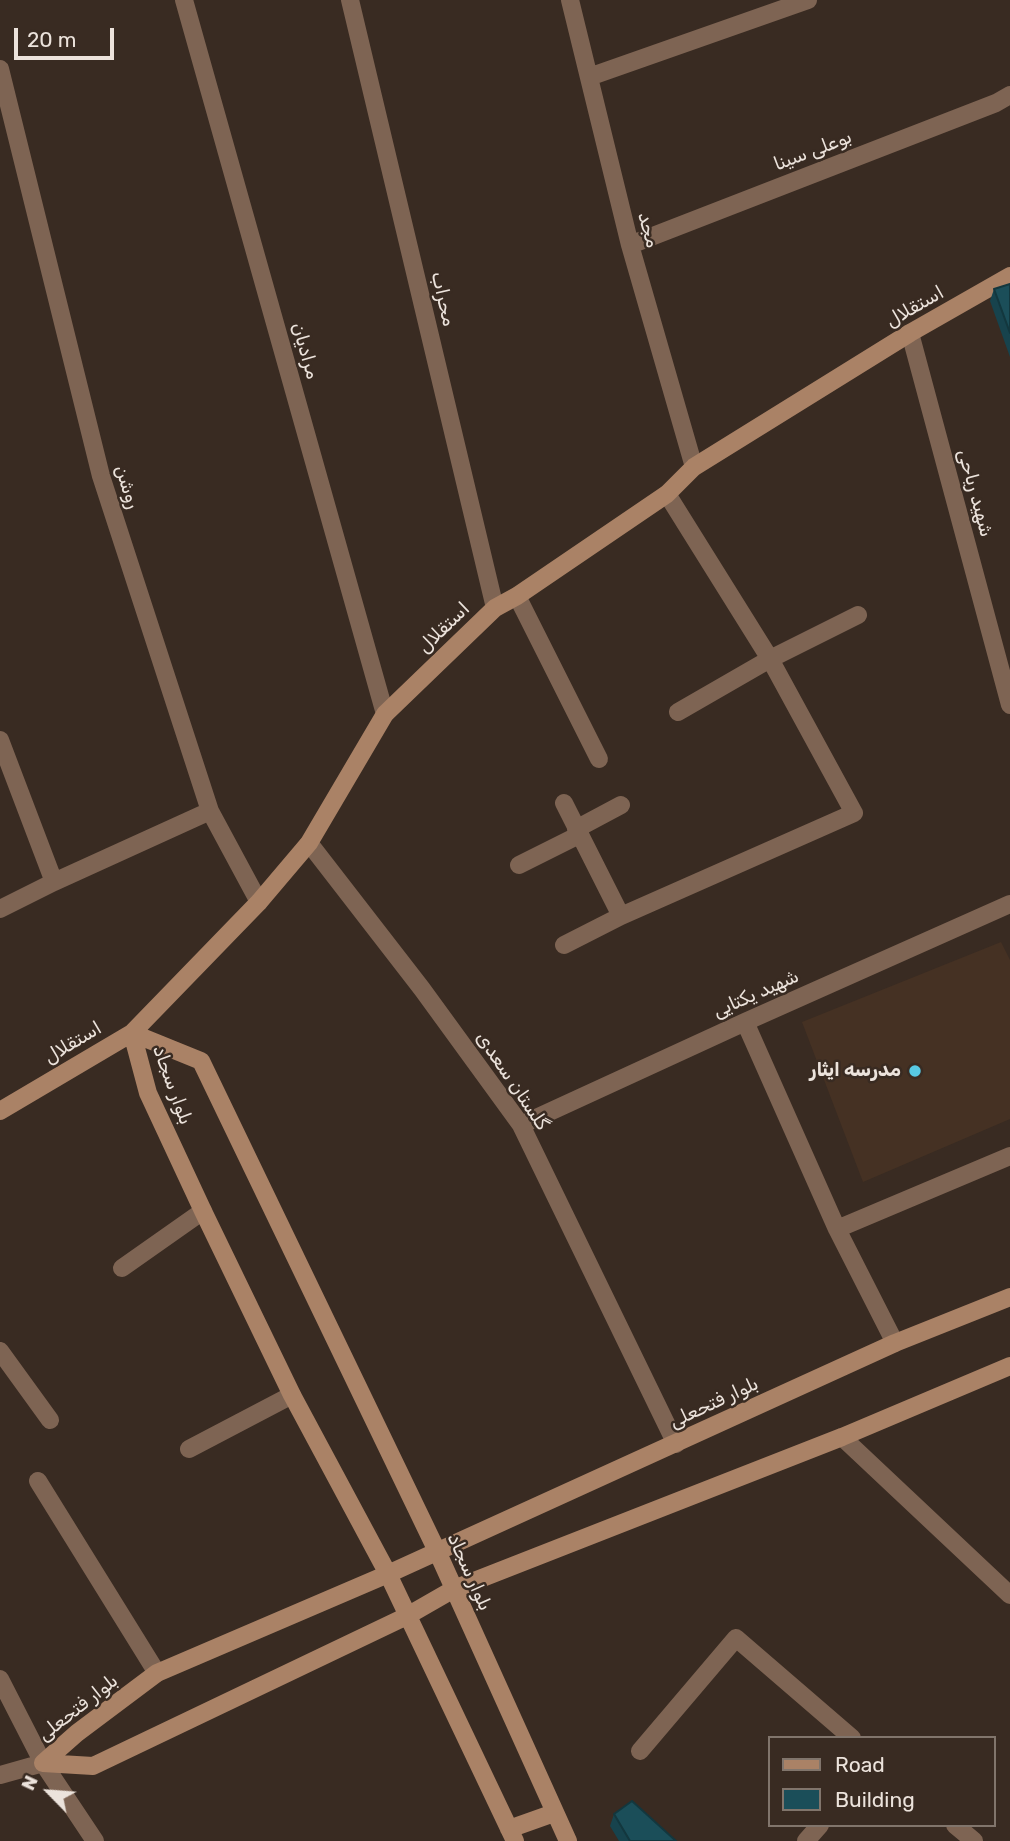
<!DOCTYPE html>
<meta charset="utf-8">
<style>
body{margin:0}
#map{position:relative;width:1010px;height:1841px;overflow:hidden;background:#392b22;font-family:Rubik,sans-serif}
canvas{display:block}
.legend{position:absolute;left:768px;top:1736px;width:228px;height:91px;box-sizing:border-box;background:#392b22;border:2px solid #81756c;margin:0;padding:9px 12px;list-style:none;font-size:21px;color:#ece3dc}
.legend li{display:flex;align-items:center;gap:14px;height:35px}
.legend b{width:35px;border:2px solid #81756c}
.north{position:absolute;left:14px;top:1757px;width:70px;height:70px;-webkit-text-stroke:5px #392b22;paint-order:stroke;rotate:295deg;font-size:19px;font-weight:700;line-height:28px;text-align:center;color:#ece3dc}
.north::after{content:'';display:block;margin:auto;width:24px;height:32px;background:#ece3dc;clip-path:polygon(50% 0,100% 100%,50% 72%,0 100%)}
.scale{position:absolute;left:14px;top:28px;width:100px;height:32px;box-sizing:border-box;border:4px solid #ece3dc;border-top:0;padding-left:9px;font-size:21px;line-height:24px;white-space:nowrap;color:#ece3dc;-webkit-text-stroke:5px #392b22;paint-order:stroke}
</style>
<div id="map">
<canvas width="1010" height="1841"></canvas>
<ul class="legend">
<li><b style="height:9px;background:#aa8266"></b>Road</li>
<li><b style="height:19px;background:#1b4e59"></b>Building</li>
</ul>
<div class="north">N</div>
<div class="scale">20 m</div>
</div>
<script>
const ctx = document.querySelector('canvas').getContext('2d');
ctx.lineJoin = 'round';
function fillPath(path, color) { ctx.fillStyle = color; ctx.fill(path, 'evenodd'); }
const poly = rows => new Path2D(rows.map(r => 'M' + r).join(''));
function trace(path, color, width, dash) { ctx.strokeStyle = color; ctx.lineWidth = width; ctx.lineCap = dash ? 'butt' : 'round'; ctx.setLineDash(dash || []); ctx.stroke(path); }
function drawText(font, color, halo, rows, align = 'center') {
  ctx.font = font + ' Rubik,Cairo,sans-serif'; ctx.lineWidth = 5; ctx.setLineDash([]); ctx.textBaseline = 'middle'; ctx.strokeStyle = halo; ctx.fillStyle = color; for (const [text, x, y, turn = 0] of rows) {
    ctx.save(); ctx.translate(x, y); ctx.rotate((+turn || 0) * Math.PI / 180); ctx.textAlign = isNaN(turn) ? turn : align; if (halo) ctx.strokeText(text, 0, 0); ctx.fillText(text, 0, 0); ctx.restore();
  }
}
const built = poly([
 [1001,942,1010,960,1010,1119,863,1182,802,1022]
]);
const lane = poly([
 [517,596,599,759]
]);
const street = poly([
 [184,0,385,714],
 [350,0,495,608],
 [570,0,630,245,694,467],
 [0,69,101,476,210,811,259,902],
 [589,77,808,0],
 [630,245,996,103,1010,95],
 [910,333,1010,705],
 [678,712,770,659,858,615],
 [0,740,54,882],
 [564,803,621,916],
 [576,829,621,805],
 [309,843,422,989,521,1125,676,1444],
 [519,865,579,835],
 [0,909,54,882,210,811],
 [564,945,621,916,854,813,770,659,667,494],
 [745,1022,837,1229,895,1343],
 [521,1125,745,1022,1010,904],
 [837,1229,1010,1156],
 [122,1268,203,1211],
 [0,1351,50,1420],
 [842,1437,1010,1595],
 [189,1449,292,1395],
 [38,1481,157,1673],
 [0,1679,43,1763,95,1841],
 [640,1751,736,1638,852,1738],
 [0,1775,43,1763],
 [955,1825,974,1841],
 [806,1841,820,1825]
]);
const secondary = poly([
 [132,1033,201,1061,437,1551,568,1841],
 [132,1033,148,1093,203,1211,292,1395,388,1574,515,1841],
 [0,1111,132,1033,259,902,309,843,385,714,495,608,517,596,667,494,694,467,910,333,1010,276],
 [43,1763,77,1733,157,1673,388,1574,895,1343,1010,1297],
 [43,1763,93,1766,407,1616,454,1589,842,1437,1010,1366],
 [509,1829,554,1813]
]);
const wall = poly([
 [1010,284,1010,357,990,301,994,289],
 [614,1814,676,1841,619,1841,610,1826]
]);
const building = poly([
 [1010,284,1010,333,994,289,1010,284],
 [632,1801,676,1841,630,1841,614,1814,632,1801]
]);
const markers = [
 [915,1071,7,"#58c9e3"]
];
const streetNames = [
 ["بوعلی سینا",813,151,-21],
 ["مجد",648,230,75],
 ["محراب",443,299,77],
 ["استقلال",915,307,-30],
 ["مرادیان",305,351,74],
 ["روشن",127,487,73],
 ["شهید ریاحی",975,493,75],
 ["استقلال",444,628,-44],
 ["شهید یکتایی",756,994,-24],
 ["استقلال",73,1043,-31],
 ["گلستان سعدی",512,1081,56],
 ["بلوار سجاد",172,1085,70],
 ["بلوار فتحعلی",714,1403,-25],
 ["بلوار سجاد",469,1572,66],
 ["بلوار فتحعلی",78,1708,-38]
];
const poiNames = [
 ["مدرسه ایثار",901,1071]
];
fillPath(built, '#453123');
trace(lane, '#7e6453', 18);
trace(street, '#7e6453', 18);
trace(secondary, '#aa8266', 18);
fillPath(wall, '#17434d');
fillPath(building, '#1b4e59');
trace(building, '#13373e', 2);
for (const [x, y, r, color] of markers) { const dot = new Path2D(); dot.arc(x, y, r, 0, 2 * Math.PI); ctx.fillStyle = color; ctx.fill(dot); trace(dot, '#392b22', 2.5); }
drawText('19px', '#ece3dc', '#392b22', streetNames);
drawText('bold 19px', '#ece3dc', '#392b22', poiNames, 'right');
</script>
